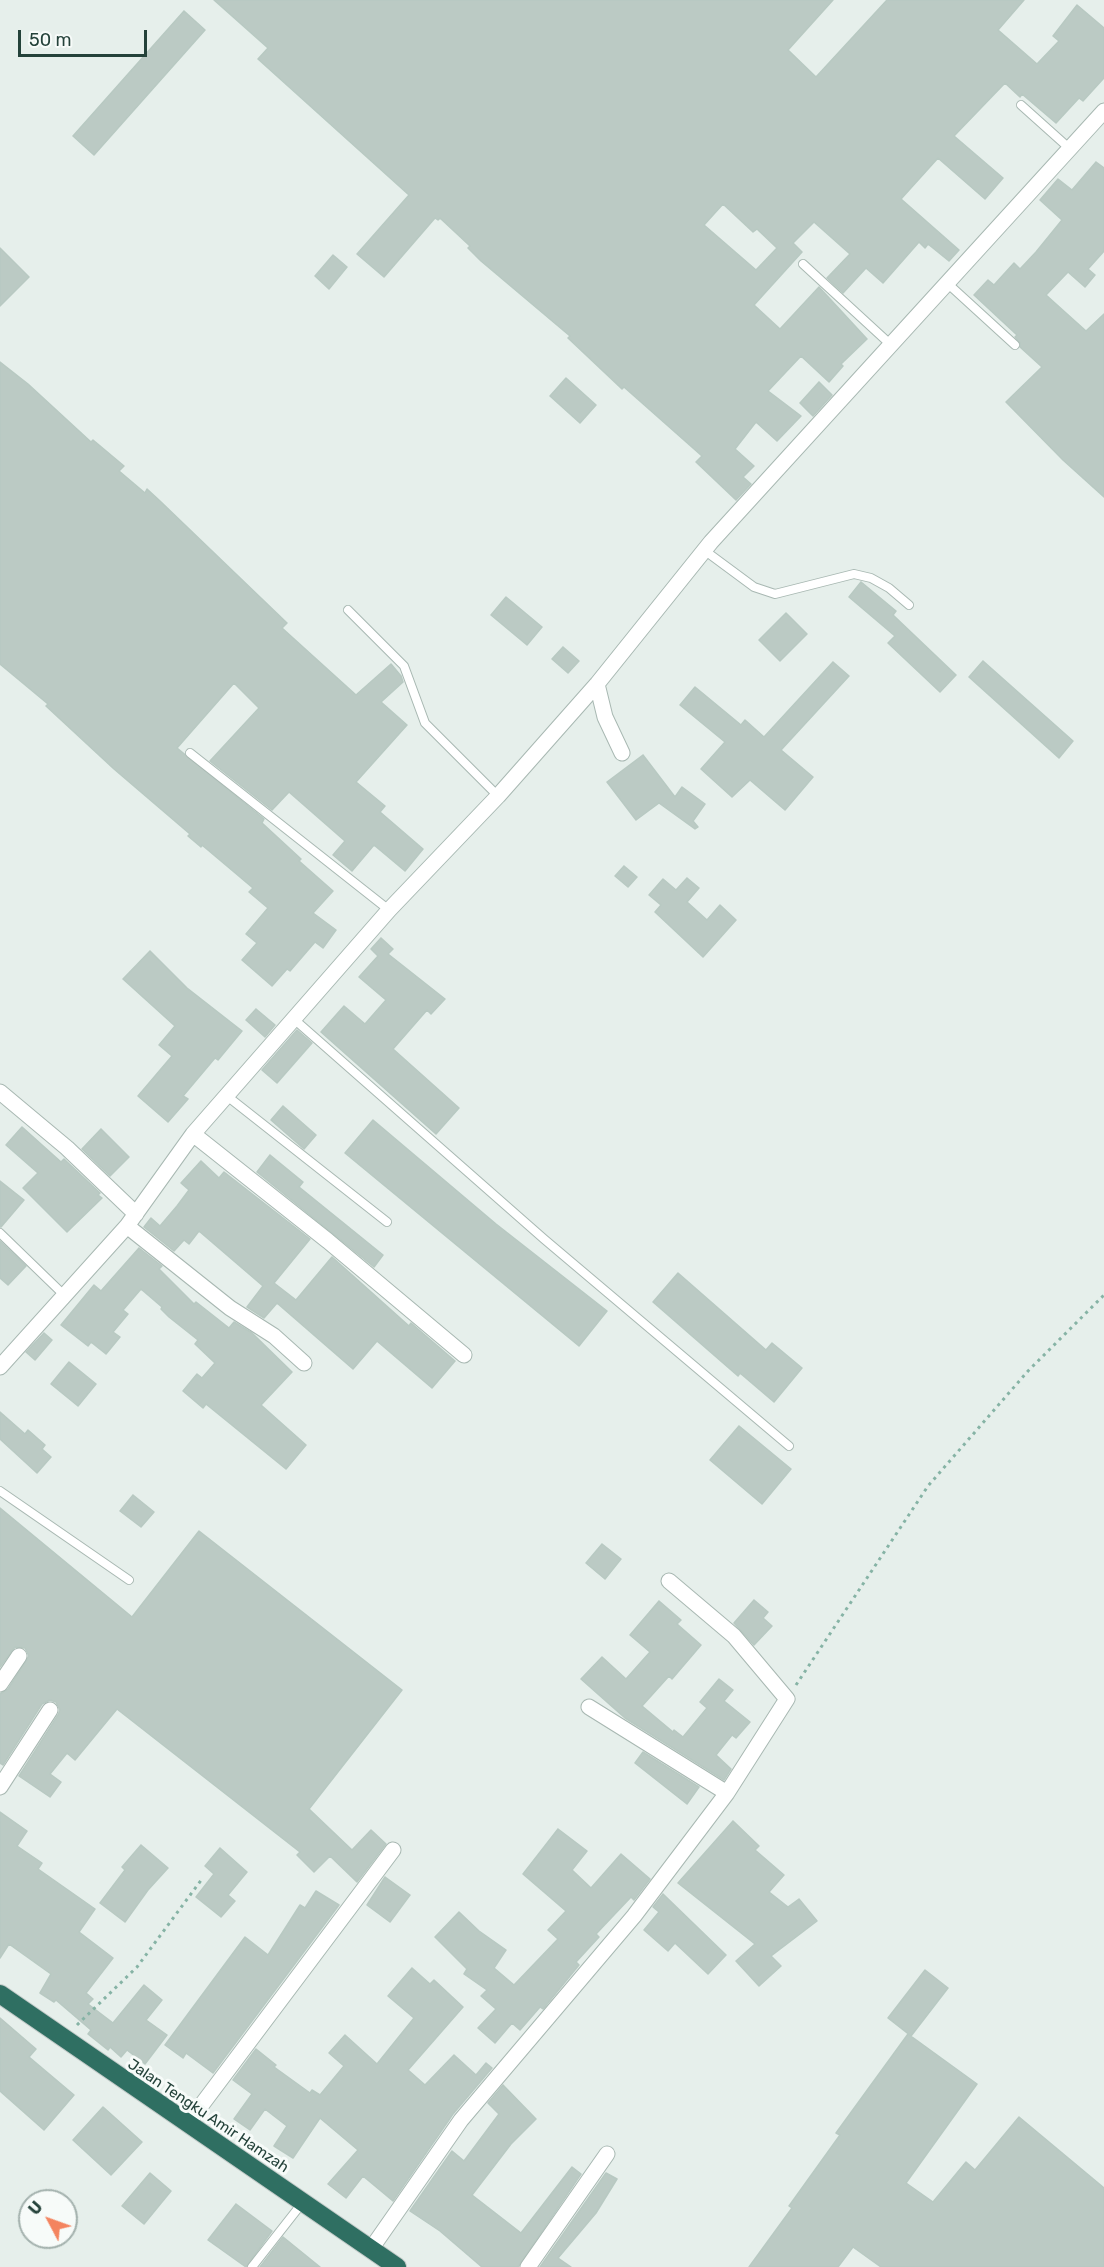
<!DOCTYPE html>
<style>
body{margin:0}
#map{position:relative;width:1104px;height:2267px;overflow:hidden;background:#e6efeb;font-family:Rubik,sans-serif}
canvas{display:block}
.north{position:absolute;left:18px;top:2189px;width:60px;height:60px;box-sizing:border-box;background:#f7fbf9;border:2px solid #a3b1ad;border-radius:50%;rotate:311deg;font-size:16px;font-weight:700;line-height:24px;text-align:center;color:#24423a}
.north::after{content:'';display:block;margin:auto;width:21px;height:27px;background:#f4845f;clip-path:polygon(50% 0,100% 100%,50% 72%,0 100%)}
.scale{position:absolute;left:18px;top:30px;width:129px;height:27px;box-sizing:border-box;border:3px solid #24423a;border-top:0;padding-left:8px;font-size:18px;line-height:21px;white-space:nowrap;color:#24423a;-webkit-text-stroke:4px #f7fbf9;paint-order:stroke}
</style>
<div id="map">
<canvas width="1104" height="2267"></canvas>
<div class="north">U</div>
<div class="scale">50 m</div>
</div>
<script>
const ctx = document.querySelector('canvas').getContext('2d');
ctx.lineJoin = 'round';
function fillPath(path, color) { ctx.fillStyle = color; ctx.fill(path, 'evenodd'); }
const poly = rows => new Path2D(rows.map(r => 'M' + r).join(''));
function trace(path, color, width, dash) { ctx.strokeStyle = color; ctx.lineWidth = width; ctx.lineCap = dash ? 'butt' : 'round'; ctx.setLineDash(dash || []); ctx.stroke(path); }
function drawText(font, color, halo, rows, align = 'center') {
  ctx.font = font + ' Rubik,sans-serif'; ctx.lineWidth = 6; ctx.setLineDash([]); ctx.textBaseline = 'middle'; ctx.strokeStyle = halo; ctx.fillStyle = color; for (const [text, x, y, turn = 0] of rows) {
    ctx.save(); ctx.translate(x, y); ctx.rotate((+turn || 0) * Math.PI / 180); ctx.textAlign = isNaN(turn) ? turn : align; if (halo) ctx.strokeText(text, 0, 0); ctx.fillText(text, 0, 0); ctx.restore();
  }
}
const building = poly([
 [214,0,833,0,788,50,816,77,887,0,1024,0,998,30,1037,64,1059,41,1053,36,1077,5,1104,28,1104,78,1083,101,1079,98,1056,123,1022,94,1020,97,1005,83,954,136,1003,178,985,199,938,158,901,199,959,250,949,261,928,244,925,248,919,242,883,283,866,268,843,293,827,278,850,254,814,222,793,243,802,252,754,305,780,329,819,287,867,339,841,364,843,366,829,382,801,356,768,391,801,416,777,441,756,422,735,449,754,466,743,477,751,484,736,500,696,462,702,456,624,387,622,389,568,338,570,336,481,261,468,248,470,246,440,218,438,220,435,218,384,277,357,254,409,195,258,59,268,48,214,0],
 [723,204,753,232,757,229,777,248,756,270,704,225,723,204],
 [184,11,205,30,94,155,73,136,184,11],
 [1096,162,1104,168,1104,251,1088,269,1095,275,1085,287,1068,272,1046,295,1086,331,1104,314,1104,497,1063,460,1006,402,1042,367,1020,347,1020,343,1015,337,1017,335,974,295,988,280,994,285,1014,263,1020,269,1036,252,1062,220,1040,200,1058,179,1072,190,1096,162],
 [0,248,29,277,0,306,0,248],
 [333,255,347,267,329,289,315,276,333,255],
 [0,362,28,384,91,442,93,440,124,466,119,471,145,493,147,489,160,501,287,623,282,628,356,695,391,664,401,676,403,682,381,702,407,725,356,782,385,806,380,812,423,849,405,871,374,845,352,871,333,855,345,841,289,792,272,810,210,761,259,708,234,683,177,748,264,819,262,823,301,859,299,861,333,891,313,913,336,930,323,948,315,942,290,971,287,969,272,986,242,960,257,943,246,934,268,908,249,892,253,888,202,845,201,847,188,836,190,834,114,769,46,706,48,704,0,664,0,362],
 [566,378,596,405,580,423,550,396,566,378],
 [819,382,832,395,813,416,800,403,819,382],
 [861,582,896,611,893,615,956,675,940,692,888,643,895,636,849,597,861,582],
 [506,597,542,627,527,645,491,615,506,597],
 [786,613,807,634,780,661,759,640,786,613],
 [563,647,579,661,568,673,552,659,563,647],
 [983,661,1073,741,1059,758,969,677,983,661],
 [833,662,849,676,781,750,813,777,785,810,750,780,732,797,701,769,725,742,680,705,695,687,741,725,745,720,764,737,833,662],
 [643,755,675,797,682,787,705,804,693,821,698,827,695,829,659,803,636,820,607,782,643,755],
 [624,866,637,877,628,887,615,876,624,866],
 [687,878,699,888,687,902,707,920,720,905,736,920,703,957,655,912,661,905,649,895,663,879,676,890,687,878],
 [381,938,393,949,388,954,445,999,431,1014,427,1010,393,1049,459,1108,436,1134,321,1032,344,1006,365,1024,386,1000,359,977,378,956,371,949,381,938],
 [150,951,187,988,242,1031,218,1060,215,1058,183,1096,188,1099,168,1122,138,1096,172,1056,159,1045,175,1026,123,979,150,951],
 [256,1009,275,1025,265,1037,246,1020,256,1009],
 [297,1030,312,1043,277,1083,262,1070,297,1030],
 [283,1106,316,1135,304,1149,271,1120,283,1106],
 [373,1120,496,1224,607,1311,579,1346,345,1153,373,1120],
 [22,1127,61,1162,64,1159,100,1193,98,1195,102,1198,67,1232,23,1188,38,1173,6,1145,22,1127],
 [101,1129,129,1157,110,1176,82,1149,101,1129],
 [270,1155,303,1182,299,1187,383,1255,374,1267,257,1172,270,1155],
 [201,1161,219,1178,224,1172,310,1239,274,1283,296,1300,332,1257,409,1326,411,1323,455,1361,432,1388,377,1341,353,1369,277,1303,264,1318,247,1307,263,1286,199,1231,189,1244,184,1240,174,1251,144,1227,151,1218,160,1226,177,1206,189,1190,181,1183,201,1161],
 [0,1181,24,1200,1,1227,0,1227,0,1181],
 [0,1241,26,1266,8,1285,0,1278,0,1241],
 [139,1248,162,1266,159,1269,194,1304,196,1302,229,1328,234,1322,252,1333,292,1372,261,1405,306,1445,286,1469,206,1404,203,1408,183,1391,197,1374,202,1378,215,1363,195,1344,198,1340,169,1317,161,1309,162,1307,141,1289,123,1310,128,1314,113,1332,120,1337,106,1354,91,1342,88,1346,61,1325,94,1285,101,1291,139,1248],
 [678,1273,766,1350,772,1343,802,1368,774,1402,740,1373,738,1376,653,1302,678,1273],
 [44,1333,52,1340,35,1360,26,1352,44,1333],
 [69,1362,96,1384,78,1406,51,1384,69,1362],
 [0,1412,25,1434,28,1430,45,1445,42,1449,51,1457,37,1473,0,1439,0,1412],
 [739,1426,791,1469,762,1504,710,1460,739,1426],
 [133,1495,154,1512,141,1527,120,1511,133,1495],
 [0,1508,132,1617,199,1531,402,1690,309,1809,352,1850,371,1830,386,1844,357,1882,330,1856,314,1872,297,1855,300,1852,117,1709,75,1760,67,1753,50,1774,61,1782,50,1797,19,1776,58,1715,60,1710,56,1702,50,1700,42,1704,3,1765,0,1763,0,1694,8,1689,29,1656,25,1648,15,1647,0,1667,0,1508],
 [602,1544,621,1559,605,1579,586,1563,602,1544],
 [754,1600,768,1612,763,1618,772,1626,754,1645,734,1623,754,1600],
 [659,1601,681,1620,677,1624,701,1645,672,1679,669,1676,642,1706,673,1732,674,1730,683,1737,707,1708,700,1702,719,1679,733,1690,724,1701,750,1722,736,1738,732,1735,716,1755,731,1769,724,1780,625,1718,581,1679,602,1657,626,1679,650,1652,630,1635,659,1601],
 [643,1752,699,1787,687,1804,635,1763,643,1752],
 [0,1812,27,1831,17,1846,42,1863,38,1869,95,1909,79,1932,113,1958,86,1993,93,1999,88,2004,113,2023,144,1985,162,2000,146,2020,167,2035,145,2064,127,2050,121,2057,110,2047,108,2050,88,2034,91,2030,56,2000,54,2002,40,1993,51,1974,9,1944,0,1958,0,1812],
 [733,1821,759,1846,755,1850,784,1875,769,1892,788,1907,799,1899,817,1921,771,1956,781,1966,759,1986,736,1961,755,1944,678,1883,733,1821],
 [558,1829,587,1851,572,1870,591,1888,621,1854,650,1879,634,1900,631,1897,596,1934,599,1937,576,1962,579,1965,543,2009,540,2007,520,2030,512,2023,495,2043,478,2028,496,2009,481,1996,487,1990,464,1974,467,1969,435,1937,459,1912,479,1931,506,1950,494,1968,514,1985,558,1939,548,1930,566,1911,523,1874,558,1829],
 [141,1845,168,1868,148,1890,125,1922,100,1903,125,1870,122,1867,141,1845],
 [220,1848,247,1872,228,1895,235,1901,221,1917,196,1897,214,1874,205,1866,220,1848],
 [385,1877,410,1895,390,1922,367,1905,385,1877],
 [316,1891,339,1905,213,2073,186,2053,183,2058,165,2045,245,1937,268,1955,300,1905,305,1908,316,1891],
 [663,1894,726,1955,708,1974,675,1943,668,1951,644,1930,659,1912,653,1907,663,1894],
 [412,1968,430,1984,434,1980,463,2007,408,2070,425,2085,454,2055,476,2075,486,2063,492,2068,453,2114,393,2201,363,2176,346,2198,328,2184,358,2150,320,2118,293,2158,274,2146,287,2126,265,2109,250,2130,234,2119,252,2094,233,2080,256,2049,276,2065,274,2067,310,2093,312,2090,320,2095,344,2066,329,2053,345,2035,377,2064,414,2018,388,1996,412,1968],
 [925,1970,948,1988,911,2036,888,2018,925,1970],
 [0,2018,36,2049,29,2057,74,2095,44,2130,0,2091,0,2018],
 [908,2034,977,2084,906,2183,933,2202,966,2162,975,2170,1019,2117,1104,2188,1104,2267,881,2267,853,2247,838,2267,749,2267,792,2208,789,2206,840,2135,836,2133,908,2034],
 [503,2085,536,2119,511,2144,472,2195,521,2233,572,2167,581,2174,518,2267,482,2267,440,2231,410,2211,452,2151,464,2161,499,2114,488,2103,503,2085],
 [103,2107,142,2142,111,2175,73,2140,103,2107],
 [150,2173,171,2191,144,2224,122,2206,150,2173],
 [606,2173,617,2179,596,2213,558,2258,571,2267,540,2267,606,2173],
 [236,2204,272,2231,246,2267,208,2240,236,2204],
 [283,2237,320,2267,260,2267,283,2237]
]);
const path = poly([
 [796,1685,928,1486,1028,1371,1104,1295],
 [77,2025,137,1967,202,1879]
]);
const lane = poly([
 [1021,105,1069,148],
 [803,264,890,344],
 [946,282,1015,345],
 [704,550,754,587,775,594,854,574,871,578,889,588,909,605],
 [348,610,404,666,425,723,498,796],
 [190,753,389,910],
 [295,1020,544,1239,789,1446],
 [227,1096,387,1222],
 [0,1233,63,1294],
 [0,1491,129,1580],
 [252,2267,303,2202]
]);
const street = poly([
 [597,684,605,717,622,753],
 [0,1092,67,1148,136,1214],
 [193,1134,328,1241,464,1355],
 [127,1226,230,1308,274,1336,304,1363],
 [0,1367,127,1226,193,1134,389,910,498,796,597,684,711,542,1104,111],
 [0,1684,19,1656],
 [589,1707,727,1793],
 [0,1787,50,1710],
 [188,2123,393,1850],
 [371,2249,461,2120,634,1916,727,1793,787,1699,734,1636,669,1581],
 [528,2267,607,2154]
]);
const highway = poly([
 [0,1994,397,2267]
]);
const streetNames = [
 ["Jalan Tengku Amir Hamzah",208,2116,34]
];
fillPath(building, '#bbcac4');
trace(building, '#b8c9c2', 1.5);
trace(lane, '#a8b8b2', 10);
trace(street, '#a8b8b2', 17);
trace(highway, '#c2cac8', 20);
trace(path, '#86b3a5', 3, [3, 4.5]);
trace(lane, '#fff', 8);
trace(street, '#fff', 15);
trace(highway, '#2f6f62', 18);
drawText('15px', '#24423a', '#f7fbf9', streetNames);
</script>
